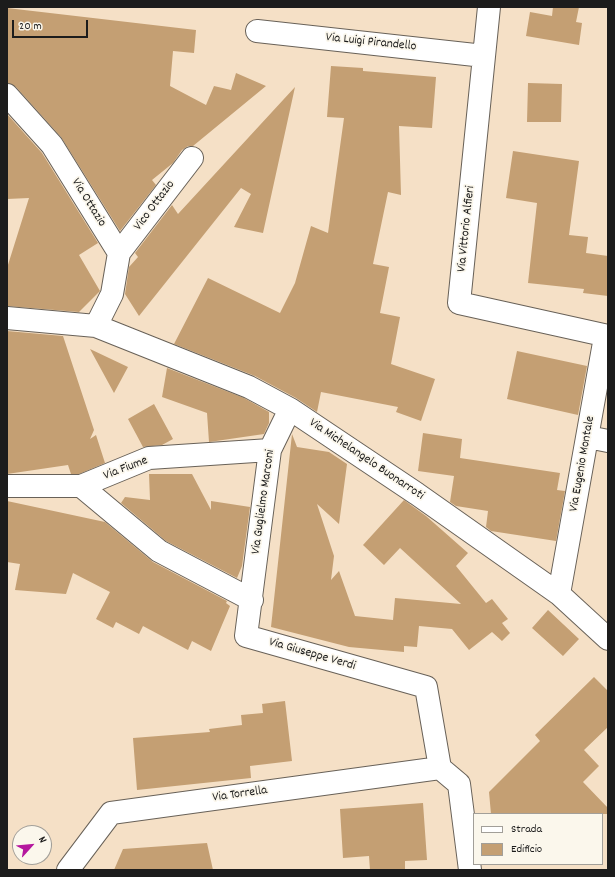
<!DOCTYPE html>
<style>
body{margin:0}
#map{position:relative;width:615px;height:877px;overflow:hidden;background:#f5e0c6;font-family:Dekko,sans-serif}
canvas{display:block}
.frame{position:absolute;inset:0;border:8px solid #1c1c1c;pointer-events:none}
.legend{position:absolute;left:473px;top:813px;width:130px;height:52px;box-sizing:border-box;background:#fbf7ec;border:1px solid #a29f99;margin:0;padding:5px 7px;list-style:none;font-size:12px;color:#1c1c1c}
.legend li{display:flex;align-items:center;gap:8px;height:20px}
.legend b{width:20px;border:1px solid #a29f99}
.north{position:absolute;left:12px;top:825px;width:40px;height:40px;box-sizing:border-box;background:#fbf7ec;border:1px solid #a29f99;border-radius:50%;rotate:63deg;font-size:11px;font-weight:700;line-height:16px;text-align:center;color:#1c1c1c}
.north::after{content:'';display:block;margin:auto;width:14px;height:18px;background:#b5179e;clip-path:polygon(50% 0,100% 100%,50% 72%,0 100%)}
.scale{position:absolute;left:12px;top:20px;width:76px;height:18px;box-sizing:border-box;border:2px solid #1c1c1c;border-top:0;padding-left:5px;font-size:12px;line-height:14px;white-space:nowrap;color:#1c1c1c;-webkit-text-stroke:3px #fbf7ec;paint-order:stroke}
</style>
<div id="map">
<canvas width="615" height="877"></canvas>
<div class="frame"></div>
<ul class="legend">
<li><b style="height:5px;background:#fff"></b>Strada</li>
<li><b style="height:11px;background:#c49f73"></b>Edificio</li>
</ul>
<div class="north">N</div>
<div class="scale">20 m</div>
</div>
<script>
const ctx = document.querySelector('canvas').getContext('2d');
ctx.lineJoin = 'round';
function fillPath(path, color) { ctx.fillStyle = color; ctx.fill(path, 'evenodd'); }
const poly = rows => new Path2D(rows.map(r => 'M' + r).join(''));
function trace(path, color, width, dash) { ctx.strokeStyle = color; ctx.lineWidth = width; ctx.lineCap = dash ? 'butt' : 'round'; ctx.setLineDash(dash || []); ctx.stroke(path); }
function drawText(font, color, halo, rows, align = 'center') {
  ctx.font = font + ' Dekko,sans-serif'; ctx.lineWidth = 3.5; ctx.setLineDash([]); ctx.textBaseline = 'middle'; ctx.strokeStyle = halo; ctx.fillStyle = color; for (const [text, x, y, turn = 0] of rows) {
    ctx.save(); ctx.translate(x, y); ctx.rotate((+turn || 0) * Math.PI / 180); ctx.textAlign = isNaN(turn) ? turn : align; if (halo) ctx.strokeText(text, 0, 0); ctx.fillText(text, 0, 0); ctx.restore();
  }
}
const building = poly([
 [553,7,579,7,576,22,582,23,579,45,526,36,530,12,552,16],
 [7,8,196,30,194,53,173,51,170,86,206,105,214,86,231,90,236,73,266,86,193,146,188,146,182,150,173,163,152,180,156,185,120,231,61,137,16,87,7,83],
 [331,66,363,68,363,71,436,77,432,128,399,126,401,195,388,192,373,264,389,267,380,313,400,317,391,364,435,379,421,421,396,412,398,407,321,392,317,412,296,398,255,376,174,344,208,278,280,313,295,283,311,226,328,233,344,118,327,117],
 [528,83,562,84,561,122,527,122],
 [295,87,263,233,234,227,251,194,241,188,139,316,125,294,129,267,138,257,135,253,172,205,178,214],
 [7,114,42,153,98,243,79,255,100,291,79,312,7,306,7,268,29,198,7,199],
 [513,151,579,161,569,235,588,237,586,253,608,256,608,296,583,293,584,289,528,283,537,203,506,198],
 [7,331,63,336,94,430,90,439,96,435,105,463,79,474,71,474,68,465,7,474],
 [90,349,128,367,114,393],
 [517,351,587,366,578,415,507,399],
 [167,368,244,398,269,412,269,423,264,434,209,442,207,413,162,397],
 [154,404,173,439,162,445,143,447,128,419],
 [423,433,462,439,460,458,560,473,557,490,565,491,556,541,491,531,486,527,488,511,456,506,450,502,454,476,418,471],
 [292,434,297,447,329,452,347,464,339,524,317,504,334,556,331,580,339,571,355,616,393,620,395,598,461,604,400,548,384,565,363,545,404,500,426,516,468,553,456,566,486,603,492,599,508,619,502,623,510,633,502,641,492,632,469,650,452,629,419,626,417,647,404,646,404,652,349,647,271,627],
 [149,474,192,474,211,510,211,501,250,507,242,566,237,578,166,541,121,503,125,497,150,500],
 [7,501,105,522,153,562,227,601,226,603,230,606,211,651,192,641,188,650,143,626,139,634,116,622,113,628,96,619,110,592,73,573,66,594,15,590,20,564,7,562],
 [548,610,579,639,563,656,532,628],
 [594,677,608,691,608,727,584,750,599,766,583,782,608,808,608,814,491,814,489,792,540,741,535,735],
 [285,701,292,761,250,766,251,778,137,790,133,738,210,732,209,729,242,725,241,715,263,713,262,704],
 [423,803,427,860,405,861,405,870,370,870,369,856,343,858,340,809],
 [207,843,213,870,114,870,123,849]
]);
const minor = poly([
 [489,7,459,303,608,336],
 [257,31,484,56],
 [7,95,52,145,119,253,112,294,96,326],
 [119,253,192,158],
 [7,318,96,326,249,387,290,409,417,494,559,594,608,639],
 [290,409,270,450,246,636,426,687,440,768,459,784,470,870],
 [588,437,608,441],
 [7,486,81,486,149,458,270,450],
 [81,486,159,551,252,600],
 [559,594,605,337],
 [68,870,111,813,440,768]
]);
const streetNames = [
 ["Via Luigi Pirandello",371,43,6],
 ["Via Ottazio",88,203,58],
 ["Vico Ottazio",155,206,-53],
 ["Via Vittorio Alfieri",467,229,-84],
 ["Via Michelangelo Buonarroti",366,460,34],
 ["Via Eugenio Montale",583,464,-80],
 ["Via Fiume",126,469,-21],
 ["Via Guglielmo Marconi",264,502,-82],
 ["Via Giuseppe Verdi",312,655,16],
 ["Via Torrella",240,795,-8]
];
fillPath(building, '#c49f73');
trace(minor, '#686158', 24);
trace(minor, '#fff', 22);
drawText('13px', '#1c1c1c', '#fbf7ec', streetNames);
</script>
